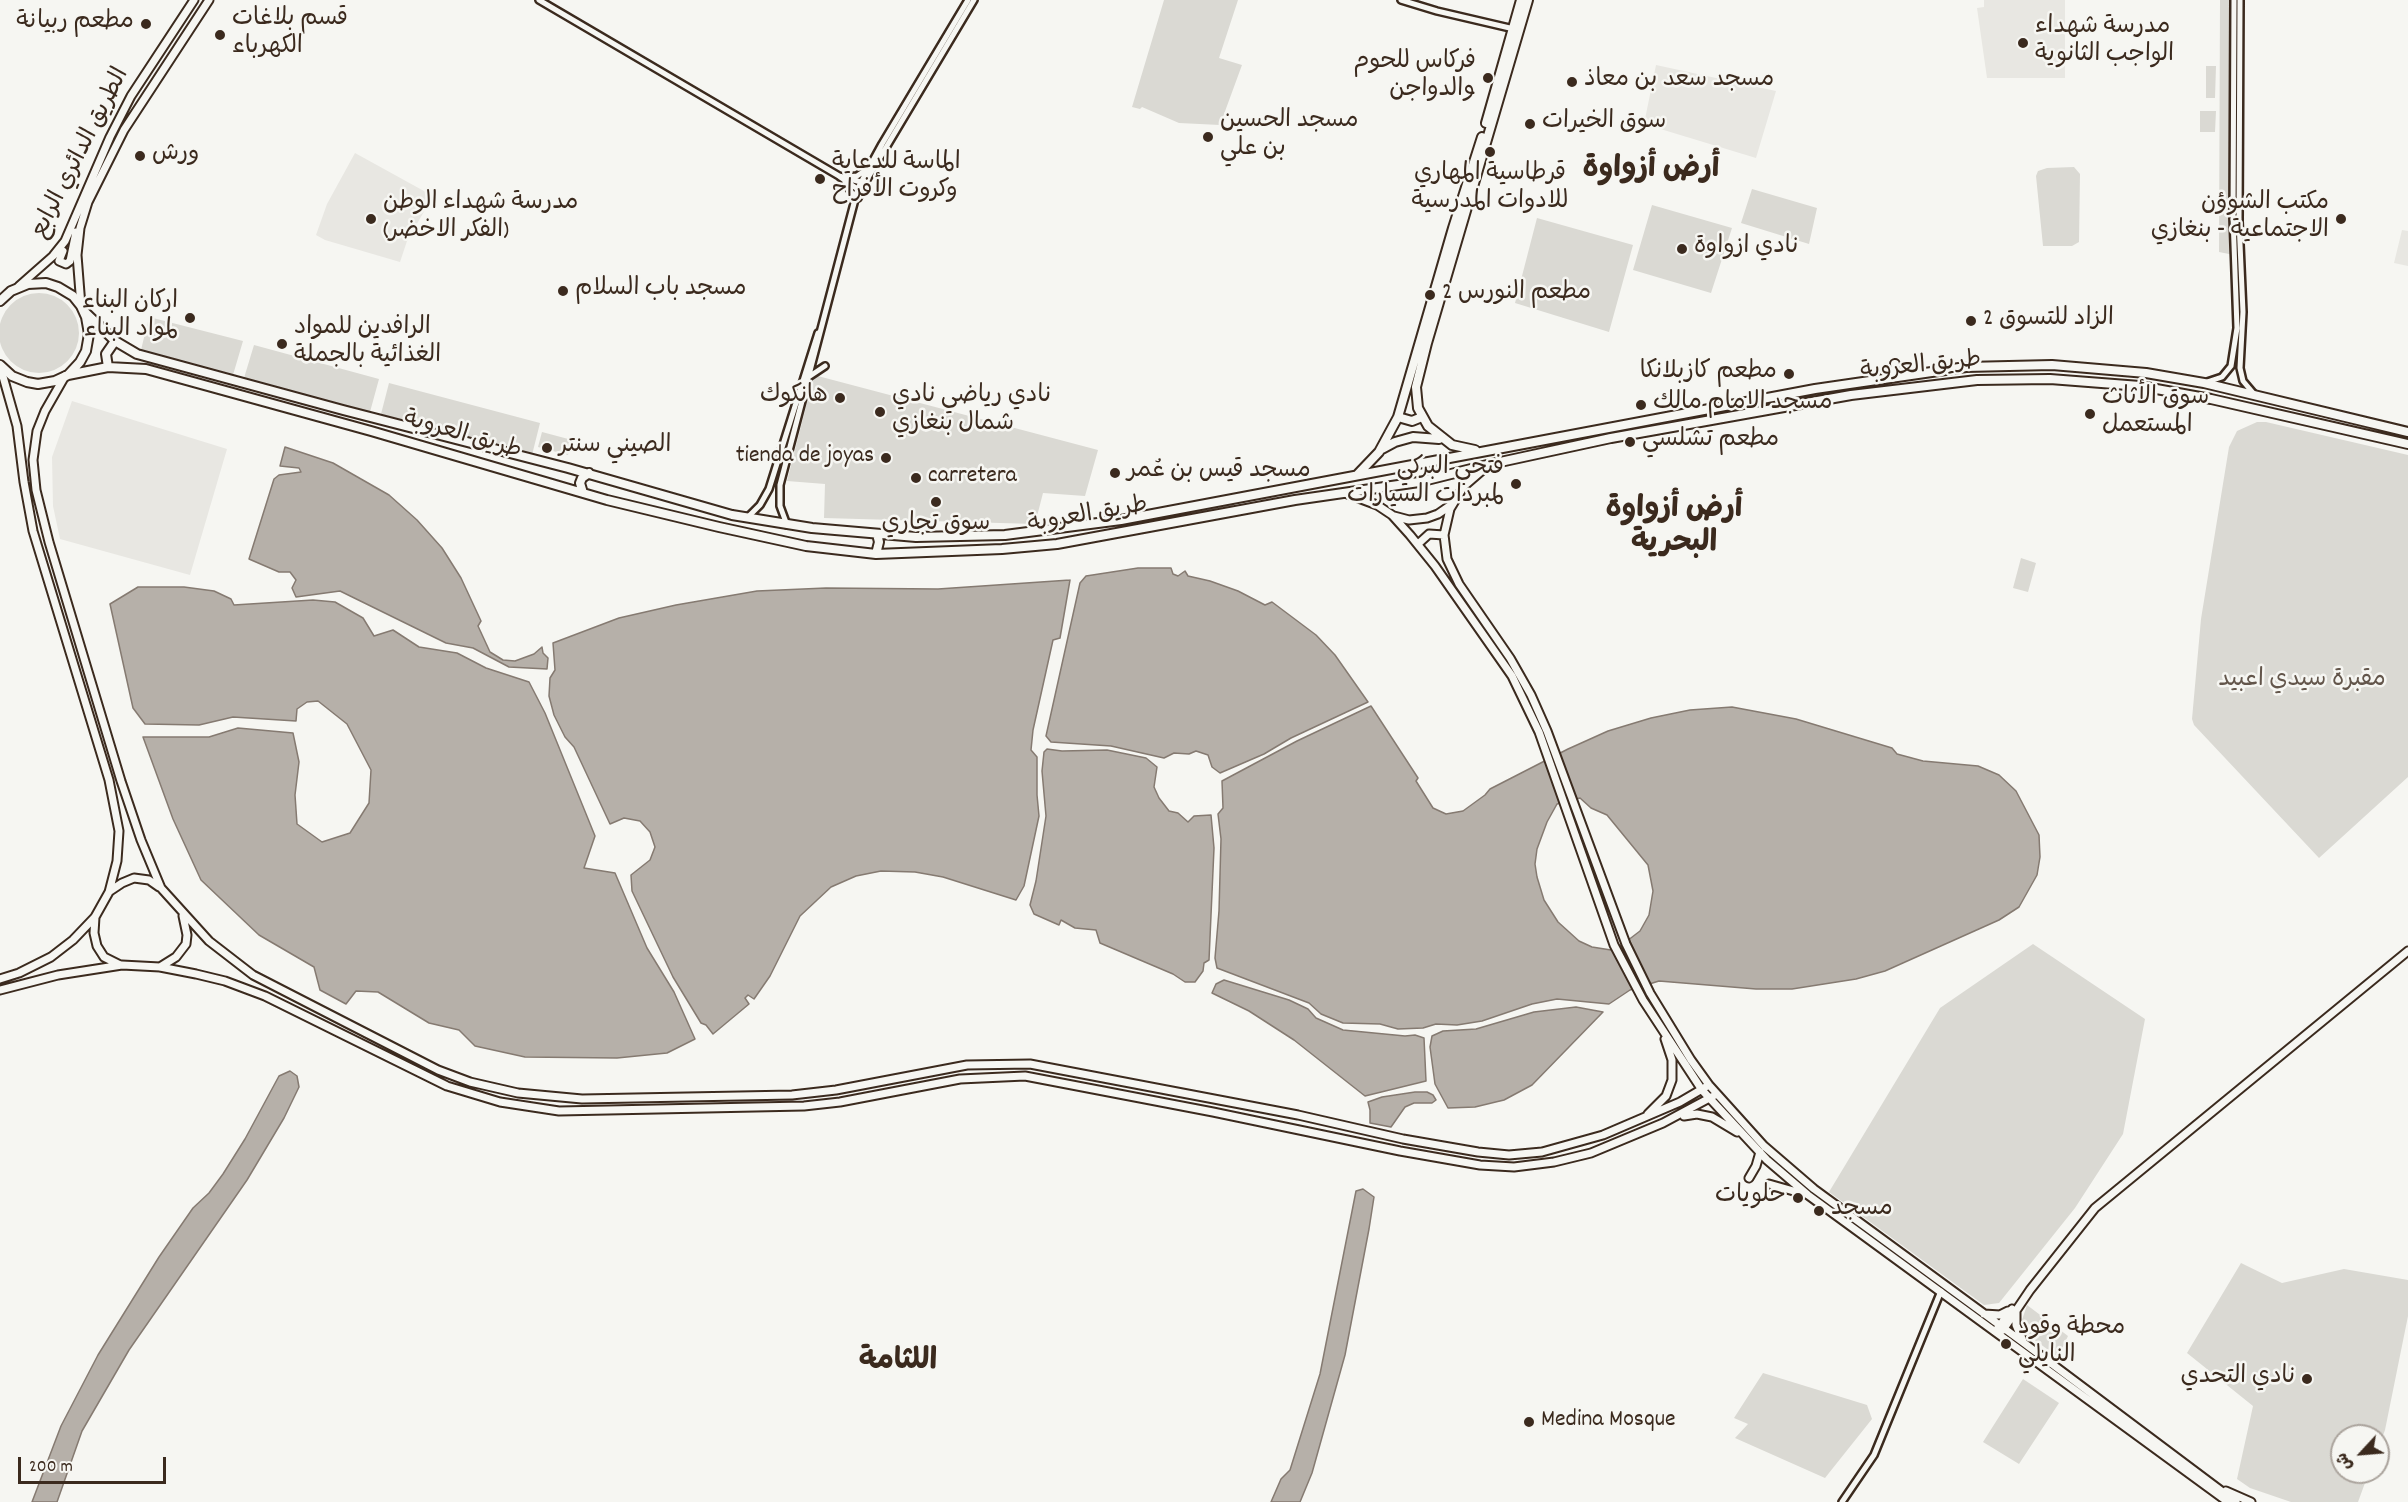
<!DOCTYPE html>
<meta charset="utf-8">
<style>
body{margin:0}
#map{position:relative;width:2408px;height:1502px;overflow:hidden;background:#f6f6f2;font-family:Dekko,"Playpen Sans Arabic",sans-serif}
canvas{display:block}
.north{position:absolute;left:2330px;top:1424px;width:60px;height:60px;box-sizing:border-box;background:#f6f6f2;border:2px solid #aba49d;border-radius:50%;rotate:244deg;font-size:16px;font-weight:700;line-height:24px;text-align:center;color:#3b2a1e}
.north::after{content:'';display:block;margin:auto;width:21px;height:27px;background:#3b2a1e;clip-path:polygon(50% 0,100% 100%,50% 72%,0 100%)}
.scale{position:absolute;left:18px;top:1457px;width:148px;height:27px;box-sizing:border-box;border:3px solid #3b2a1e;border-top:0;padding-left:8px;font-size:18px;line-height:21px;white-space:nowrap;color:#3b2a1e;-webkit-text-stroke:4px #f6f6f2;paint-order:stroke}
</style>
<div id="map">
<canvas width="2408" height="1502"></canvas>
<div class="north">ش</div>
<div class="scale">200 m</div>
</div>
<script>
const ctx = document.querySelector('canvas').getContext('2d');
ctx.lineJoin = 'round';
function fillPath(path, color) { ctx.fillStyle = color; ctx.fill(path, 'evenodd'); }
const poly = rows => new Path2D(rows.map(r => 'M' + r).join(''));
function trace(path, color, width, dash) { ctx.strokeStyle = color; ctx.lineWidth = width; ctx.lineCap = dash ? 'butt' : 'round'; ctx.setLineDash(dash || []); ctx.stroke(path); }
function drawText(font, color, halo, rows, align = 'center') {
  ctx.font = font + ' Dekko,"Playpen Sans Arabic",sans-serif'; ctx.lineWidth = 5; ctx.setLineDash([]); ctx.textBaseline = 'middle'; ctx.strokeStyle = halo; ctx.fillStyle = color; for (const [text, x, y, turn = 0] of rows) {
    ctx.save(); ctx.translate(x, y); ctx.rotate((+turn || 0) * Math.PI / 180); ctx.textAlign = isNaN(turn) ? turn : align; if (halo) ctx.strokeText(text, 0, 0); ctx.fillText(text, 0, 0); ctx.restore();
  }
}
const built = poly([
 [1984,0,2065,0,2065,78,1987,78,1977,8,1984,7],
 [1656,65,1776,91,1756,158,1644,124],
 [355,153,433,196,407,241,400,262,325,240,316,235,327,204],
 [2402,230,2408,231,2408,266,2394,263],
 [72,401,227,449,190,575,60,539,53,506,52,457]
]);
const green = poly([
 [1164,0,1238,0,1219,58,1242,65,1220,125,1179,123,1142,107,1140,109,1132,107],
 [2220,0,2234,0,2234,255,2219,252],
 [2206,66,2216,66,2215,98,2206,98],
 [2200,111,2216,111,2215,132,2200,132],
 [2074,167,2080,174,2079,242,2072,246,2043,246,2036,176,2038,171,2047,168],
 [1752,189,1817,208,1809,244,1741,223],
 [1652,205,1732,228,1711,293,1633,270],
 [1537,218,1633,245,1609,332,1515,303],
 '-1 333a40 40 0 1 1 80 0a40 40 0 1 1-80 0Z',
 [149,317,243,341,233,375,141,350],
 [254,345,379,379,370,412,244,378],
 [814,375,1098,450,1085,496,1043,493,1035,524,824,518,825,484,787,481],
 [389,383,540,423,532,455,381,414],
 [2257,422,2266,422,2408,455,2408,777,2319,858,2194,725,2192,719,2201,619,2229,447,2237,431],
 [542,432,572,440,568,455,538,447],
 [2021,558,2036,563,2028,592,2013,588],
 [2033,944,2145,1019,2123,1134,2075,1208,1999,1303,1984,1305,1829,1192,1940,1008],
 [2241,1263,2282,1283,2344,1269,2408,1280,2408,1316,2385,1430,2378,1449,2378,1436,2342,1436,2342,1472,2369,1472,2358,1502,2291,1502,2250,1488,2237,1479,2253,1406,2187,1353],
 [2027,1305,2068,1336,2058,1357,2025,1333,2020,1326],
 [1763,1373,1867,1405,1872,1419,1825,1478,1735,1438,1748,1424,1734,1418],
 [2023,1379,2059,1403,2019,1464,1983,1442]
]);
const water = poly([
 [285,447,333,463,389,495,417,520,442,548,461,578,481,621,478,626,490,652,503,660,515,661,534,654,542,647,543,653,548,658,547,669,509,667,473,648,446,643,340,591,296,597,292,588,296,580,290,572,279,572,249,559,274,479,279,475,301,472,299,468,280,466,285,447],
 [1138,568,1171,568,1173,574,1178,576,1185,571,1188,576,1210,581,1238,591,1265,605,1272,602,1316,635,1335,655,1368,702,1291,738,1264,754,1220,773,1212,767,1208,755,1196,751,1189,754,1174,753,1164,758,1111,746,1051,742,1046,736,1080,583,1086,576,1138,568],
 [1070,580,1060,638,1053,640,1033,730,1031,750,1037,757,1037,795,1039,816,1024,886,1016,900,943,877,915,872,881,871,856,876,831,887,800,916,770,976,754,999,748,995,745,998,749,1004,713,1034,706,1025,701,1023,673,977,632,891,631,875,650,860,655,847,650,832,640,821,624,818,610,824,574,747,565,737,554,715,549,696,550,678,555,670,553,643,619,618,676,605,757,591,826,588,938,589,1070,580],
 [138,587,184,587,214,591,231,599,234,605,313,600,335,602,363,618,374,636,393,630,419,647,457,653,486,668,529,682,545,713,595,836,584,868,615,873,647,948,674,992,695,1039,667,1053,617,1058,525,1057,475,1046,459,1030,429,1023,378,992,356,991,346,1004,320,990,314,967,259,935,201,880,173,819,143,737,209,737,238,728,293,733,299,762,295,795,297,824,322,842,350,833,369,803,371,770,347,724,318,701,307,702,297,709,296,721,233,717,199,725,145,724,133,708,110,604,138,587],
 [1371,706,1418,778,1416,781,1433,808,1446,814,1463,811,1485,795,1490,789,1568,749,1608,731,1651,718,1690,710,1732,707,1796,719,1892,748,1897,754,1923,761,1978,766,1999,775,2016,791,2039,835,2040,857,2037,875,2019,907,1999,920,1885,971,1856,979,1792,989,1756,989,1659,981,1630,990,1609,1004,1557,999,1532,1004,1482,1021,1457,1025,1436,1024,1423,1028,1398,1029,1380,1024,1343,1023,1321,1014,1309,1003,1217,968,1215,958,1219,911,1221,839,1218,814,1223,808,1222,781,1297,741,1371,706],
 [1580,798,1591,808,1607,815,1648,865,1653,891,1649,915,1640,931,1623,944,1611,950,1592,947,1579,941,1558,922,1544,900,1537,877,1535,864,1537,849,1547,822,1557,804,1580,798],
 [1047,749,1062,751,1107,750,1146,758,1157,767,1154,787,1159,798,1169,811,1178,813,1188,822,1194,816,1211,815,1214,848,1209,960,1204,963,1203,971,1195,982,1185,982,1173,974,1100,943,1096,930,1075,928,1061,920,1059,925,1034,914,1030,905,1036,881,1046,816,1042,771,1044,752,1047,749],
 [1224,980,1289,1000,1308,1009,1316,1018,1343,1030,1405,1036,1415,1035,1424,1038,1426,1081,1365,1096,1294,1040,1249,1011,1212,993,1216,984,1224,980],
 [1576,1007,1603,1012,1532,1085,1504,1100,1475,1107,1448,1108,1435,1084,1430,1047,1432,1036,1443,1031,1476,1029,1534,1012,1576,1007],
 [290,1071,297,1076,299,1087,284,1118,247,1180,129,1350,82,1431,57,1502,32,1502,61,1426,98,1355,159,1257,193,1208,209,1193,223,1174,245,1139,279,1076,290,1071],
 [1415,1092,1427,1092,1433,1095,1436,1100,1432,1103,1414,1103,1405,1107,1391,1127,1370,1123,1370,1110,1368,1102,1382,1097,1415,1092],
 [1363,1189,1374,1197,1369,1229,1345,1355,1312,1473,1300,1502,1271,1502,1281,1479,1290,1470,1320,1374,1356,1191,1363,1189]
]);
const minor = poly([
 [539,0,839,176,861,182,866,181],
 [1401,0,1437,11,1514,29],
 [2240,0,2239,221,2243,312,2240,368,2243,381,2254,394],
 [840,177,859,190],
 [847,177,857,176,866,170],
 [845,182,852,193,854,201],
 [858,198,866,181,974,0],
 [810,376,825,366],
 [2207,382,2222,377,2231,366,2237,328,2233,217,2234,0],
 [747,518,760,505,769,489,818,333],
 [787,525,780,506,780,485,858,188,882,144,968,0],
 [1842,1502,1874,1455,1941,1291]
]);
const major = poly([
 [63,251,59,261,66,264,70,261,76,232],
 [19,286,53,256,65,241,110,137,131,96,194,0],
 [81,306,77,255,80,228,88,202,124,130,209,0],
 [0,366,17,426,24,482,33,531,109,780,119,831,117,861,109,892,95,917,73,940,51,957,19,973,0,979],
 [65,376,45,411,37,431,33,460,36,490,49,542,121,781,141,840,161,888,209,941,253,975,438,1070,470,1082,518,1093,582,1099,792,1095,836,1090,967,1065,1030,1064,1298,1115,1403,1139,1478,1152,1509,1155,1542,1152,1603,1135,1680,1102,1709,1085],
 [1486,467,1464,486,1450,509,1444,535,1447,559,1459,584,1510,658,1531,695,1547,731,1626,944,1650,993,1691,1060,1709,1085,1764,1146,1814,1189,2024,1343,2236,1502],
 [1345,493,1377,505,1392,515,1410,535,1435,566,1512,676,1539,732,1614,945,1643,1000,1702,1090,1767,1160,1808,1195,2228,1502],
 [1394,516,1409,520,1427,518,1438,514,1451,505],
 [1418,544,1429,534,1444,535],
 [110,891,122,883,134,878,149,880,159,887],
 [95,917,94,933,97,946,104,957,120,965],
 [160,967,176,957,186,944,187,935,183,916],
 [0,990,58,975,122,965,160,967,196,974,225,981,265,996,447,1086,500,1102,559,1111,804,1106,840,1102,960,1079,1025,1076,1213,1112,1400,1151,1480,1165,1514,1167,1554,1162,1591,1153,1663,1123,1717,1094],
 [1648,1114,1666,1096,1672,1080,1672,1060,1665,1039],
 [1684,1116,1697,1114,1712,1117,1737,1132],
 [1749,1178,1756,1166,1760,1152],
 [1769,1184,1804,1194],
 [2016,1311,2016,1325,2023,1341],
 [1984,1314,2000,1315,2008,1311],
 [1997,1329,2012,1309],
 [2003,1330,2030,1290,2095,1208,2408,951],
 [2226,1491,2251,1502]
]);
const highway = poly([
 [1486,123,1521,0],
 [0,301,11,291,28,284,46,283,58,287,73,296,81,306,86,317,89,334,86,351,80,362,68,375,55,381,38,384,27,382,12,376,0,365],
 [84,311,115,341,137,354,343,410,568,468,732,515,812,528,916,537,1005,535,1121,520,1815,389,1966,367,2052,365,2146,373,2204,383,2408,432],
 [1895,364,1896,376],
 [108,367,106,354,115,341],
 [68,375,108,367,146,369,371,431,607,500,719,527,806,546,876,554,1002,549,1057,544,1295,500,1419,482,1491,464,1611,438,1851,395,1977,380,2050,379,2140,386,2211,399,2408,444],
 [1398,417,1412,421,1422,417],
 [1382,449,1395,442,1413,437,1439,439],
 [1475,450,1452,445,1428,426,1418,408,1416,387,1427,343,1528,0],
 [1358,474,1379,452,1398,417,1453,228,1482,137],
 [583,493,580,483,582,478,589,473],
 [876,554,879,542,877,534]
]);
const markers = [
 [146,24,6,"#3b2a1e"],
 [220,35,6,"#3b2a1e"],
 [2023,43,6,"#3b2a1e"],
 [1488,78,6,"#3b2a1e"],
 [1572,82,6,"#3b2a1e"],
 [1530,124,6,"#3b2a1e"],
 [1208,137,6,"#3b2a1e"],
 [1490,152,6,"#3b2a1e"],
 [140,156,6,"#3b2a1e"],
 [820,179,6,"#3b2a1e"],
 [371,219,6,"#3b2a1e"],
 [2341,219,6,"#3b2a1e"],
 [1682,249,6,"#3b2a1e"],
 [563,291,6,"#3b2a1e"],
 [1430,295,6,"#3b2a1e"],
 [190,318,6,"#3b2a1e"],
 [1971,321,6,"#3b2a1e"],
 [282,344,6,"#3b2a1e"],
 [1789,374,6,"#3b2a1e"],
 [840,398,6,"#3b2a1e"],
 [1641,405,6,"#3b2a1e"],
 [880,412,6,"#3b2a1e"],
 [2090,414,6,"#3b2a1e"],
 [1630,442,6,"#3b2a1e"],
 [547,448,6,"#3b2a1e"],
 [886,458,6,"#3b2a1e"],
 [1115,473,6,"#3b2a1e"],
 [916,478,6,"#3b2a1e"],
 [1516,484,6,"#3b2a1e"],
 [936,502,6,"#3b2a1e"],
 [1798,1198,6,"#3b2a1e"],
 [1819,1211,6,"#3b2a1e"],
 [2006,1344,6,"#3b2a1e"],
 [2307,1379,6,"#3b2a1e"],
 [1529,1422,6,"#3b2a1e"]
];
const poiNames = [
 ["قسم بلاغات",232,21],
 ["الكهرباء",232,49],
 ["مطعم ربيانة",134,24,"right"],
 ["مدرسة شهداء",2035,29],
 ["الواجب الثانوية",2035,57],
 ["فركاس للحوم",1476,64,"right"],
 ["والدواجن",1476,92,"right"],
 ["مسجد سعد بن معاذ",1584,82],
 ["مسجد الحسين",1220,123],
 ["بن علي",1220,151],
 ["سوق الخيرات",1542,124],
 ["ورش",152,156],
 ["الماسة للدعاية",832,165],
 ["وكروت الأفراح",832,193],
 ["قرطاسية المهاري",1490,176,"center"],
 ["للادوات المدرسية",1490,204,"center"],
 ["مدرسة شهداء الوطن",383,205],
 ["(الفكر الاخضر)",383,233],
 ["مكتب الشوؤن",2329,205,"right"],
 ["الاجتماعية - بنغازي",2329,233,"right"],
 ["نادي ازواوة",1694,249],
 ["مسجد باب السلام",575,291],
 ["مطعم النورس 2",1442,295],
 ["اركان البناء",178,304,"right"],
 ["لمواد البناء",178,332,"right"],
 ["الزاد للتسوق 2",1983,321],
 ["الرافدين للمواد",294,330],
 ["الغذائية بالجملة",294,358],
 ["مطعم كازبلانكا",1777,374,"right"],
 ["هانكوك",828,398,"right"],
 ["نادي رياضي نادي",892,398],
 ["شمال بنغازي",892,426],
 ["سوق الأثاث",2102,400],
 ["المستعمل",2102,428],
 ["مسجد الامام مالك",1653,405],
 ["مطعم تشلسي",1642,442],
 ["الصيني سنتر",559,448],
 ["tienda de joyas",874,458,"right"],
 ["فتحي البركي",1504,470,"right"],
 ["لمبردات السيارات",1504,498,"right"],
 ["مسجد قيس بن عُمر",1127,473],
 ["carretera",928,478],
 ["سوق تجاري",936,526,"center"],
 ["حلويات",1786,1198,"right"],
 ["مسجد",1831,1211],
 ["محطة وقود",2018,1330],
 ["النايلي",2018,1358],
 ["نادي التحدي",2295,1379,"right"],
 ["Medina Mosque",1541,1422]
];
const streetNames = [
 ["الطريق الدائري الرابع",82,154,-63],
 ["طريق العروبة",1921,368,-6],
 ["طريق العروبة",462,437,16],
 ["طريق العروبة",1088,517,-10]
];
const parkNames = [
 ["مقبرة سيدي اعبيد",2302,682]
];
const districtNames = [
 ["أرض أزواوة",1651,172],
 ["أرض أزواوة",1674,512],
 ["البحرية",1674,546],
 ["اللثامة",898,1364]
];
fillPath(built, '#e8e7e2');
fillPath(green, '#dad9d3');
fillPath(water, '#b6b0a9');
trace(water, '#857a71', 1.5);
trace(minor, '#3b2a1e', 10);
trace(major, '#3b2a1e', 11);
trace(highway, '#3b2a1e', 12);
trace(minor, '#f6f6f2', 5);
trace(major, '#f6f6f2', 7);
trace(highway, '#f6f6f2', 8);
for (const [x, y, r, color] of markers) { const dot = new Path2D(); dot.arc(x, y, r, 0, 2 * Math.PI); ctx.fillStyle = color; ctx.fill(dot); trace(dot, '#f6f6f2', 2); }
drawText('24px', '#3b2a1e', '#f6f6f2', poiNames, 'left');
drawText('24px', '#3b2a1e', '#f6f6f2', streetNames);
drawText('24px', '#63564b', '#f6f6f2', parkNames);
drawText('bold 30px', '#3b2a1e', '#f6f6f2', districtNames);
</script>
